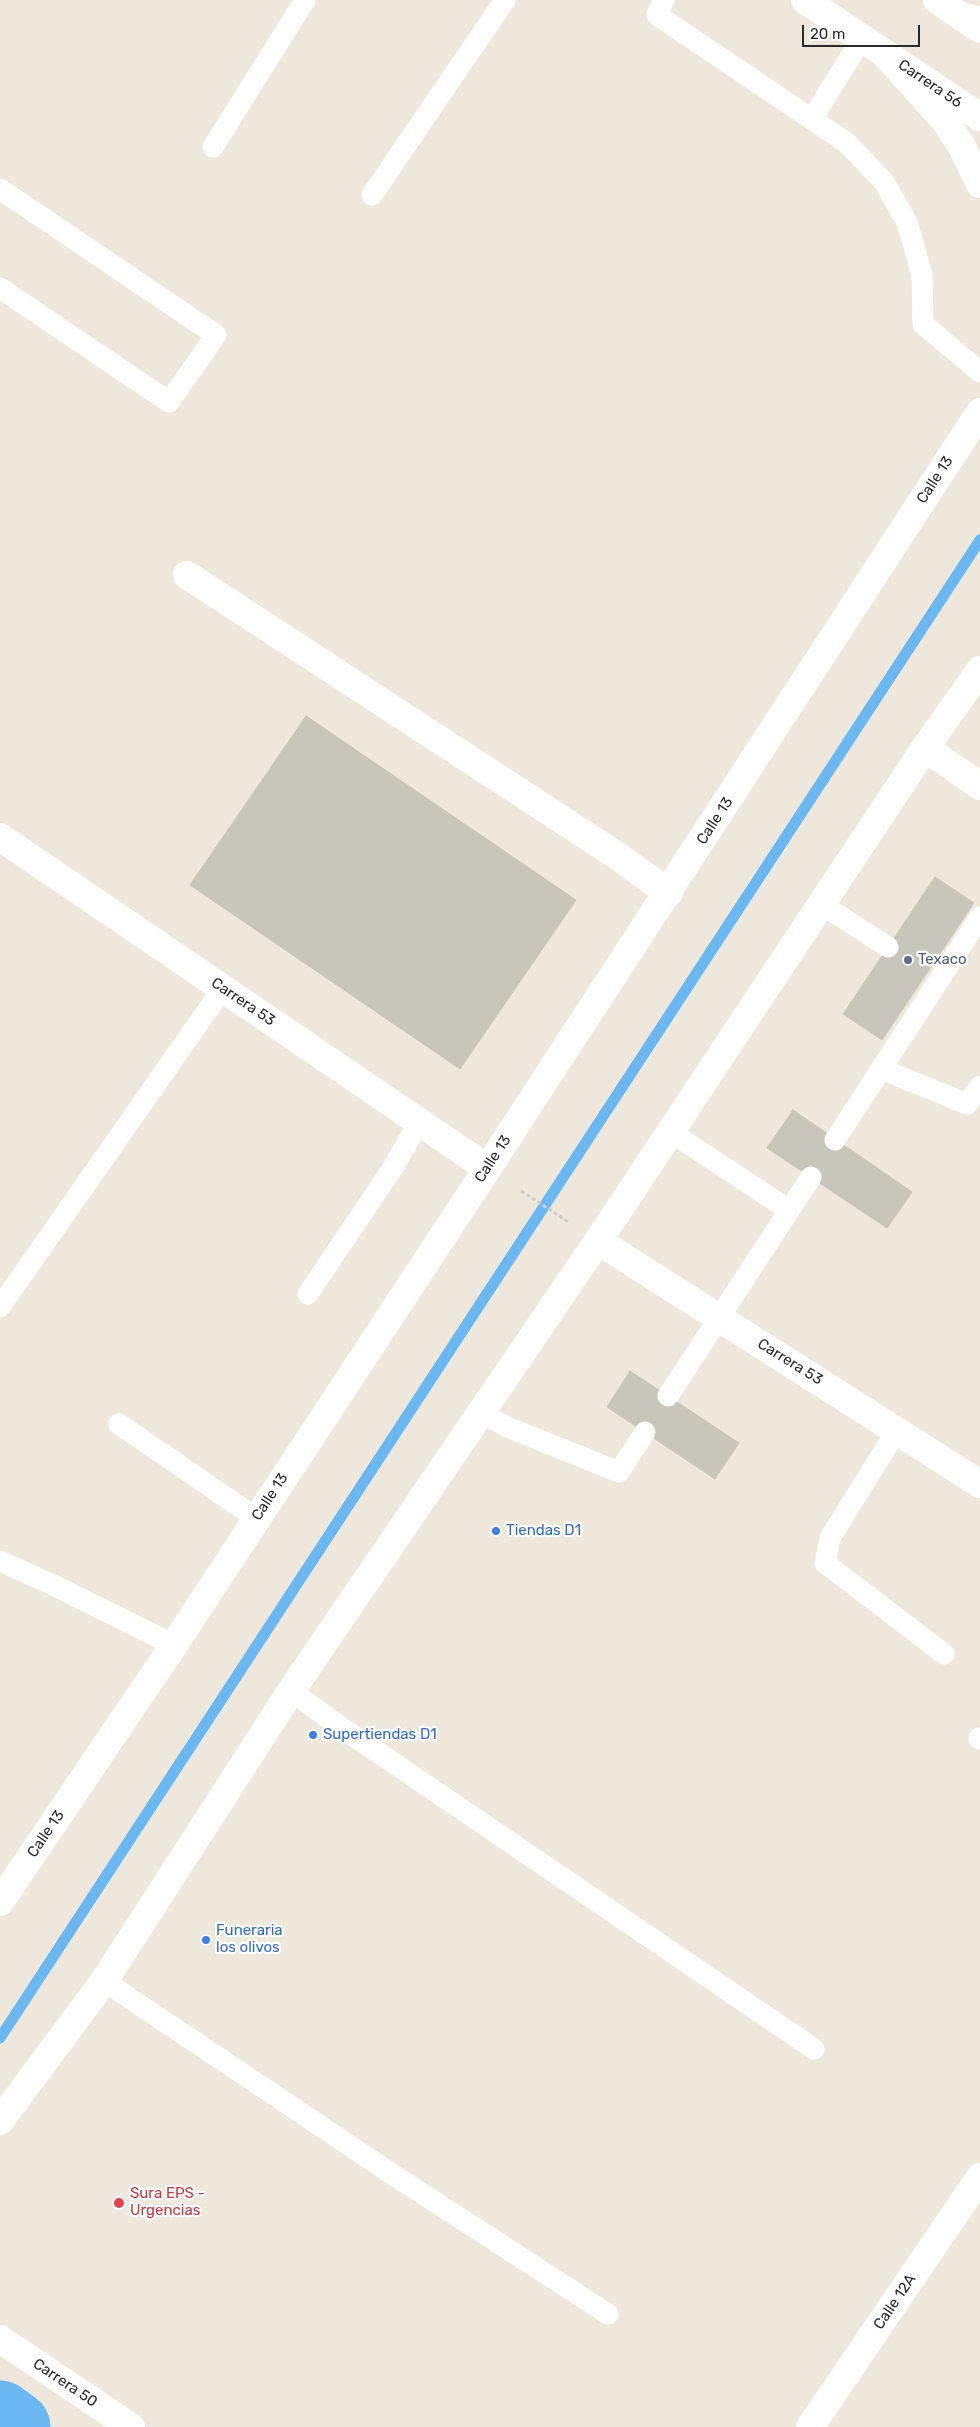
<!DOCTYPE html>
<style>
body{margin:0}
#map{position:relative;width:980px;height:2427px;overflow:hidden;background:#ede8db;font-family:Rubik,sans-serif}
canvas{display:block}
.scale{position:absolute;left:802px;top:25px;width:118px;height:22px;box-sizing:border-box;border:2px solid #2a2a2a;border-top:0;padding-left:6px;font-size:15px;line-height:18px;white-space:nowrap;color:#2a2a2a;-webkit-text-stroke:4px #fff;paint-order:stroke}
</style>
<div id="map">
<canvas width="980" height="2427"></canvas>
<div class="scale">20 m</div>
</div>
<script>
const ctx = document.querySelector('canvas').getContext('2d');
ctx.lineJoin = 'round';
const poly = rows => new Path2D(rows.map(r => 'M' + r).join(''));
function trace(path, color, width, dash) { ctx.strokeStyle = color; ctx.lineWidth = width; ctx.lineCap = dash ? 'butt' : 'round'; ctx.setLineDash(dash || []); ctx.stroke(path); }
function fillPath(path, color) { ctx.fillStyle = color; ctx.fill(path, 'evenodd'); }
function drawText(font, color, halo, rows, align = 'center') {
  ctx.font = font + ' Rubik,sans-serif'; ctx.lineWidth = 4.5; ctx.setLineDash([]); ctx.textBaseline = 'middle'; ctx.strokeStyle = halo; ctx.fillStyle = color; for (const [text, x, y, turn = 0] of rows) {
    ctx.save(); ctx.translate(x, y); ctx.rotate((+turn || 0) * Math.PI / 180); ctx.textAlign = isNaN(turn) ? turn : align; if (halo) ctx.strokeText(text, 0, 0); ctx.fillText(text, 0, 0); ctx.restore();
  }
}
const stream = poly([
 [0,2038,980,540]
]);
const river = poly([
 [0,2416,15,2427]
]);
const building = poly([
 [306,716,576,900,460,1069,190,885,306,716],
 [935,877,974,903,882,1040,843,1014,935,877],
 [793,1110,912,1192,887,1228,767,1148,793,1110],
 [630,1371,739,1443,715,1479,607,1407,630,1371]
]);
const path = poly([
 [521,1191,570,1223]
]);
const service = poly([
 [664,0,657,15,847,143,884,182,907,222,922,275,923,324,980,372],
 [812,119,862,38],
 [213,147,305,0],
 [0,189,216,335,169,402,0,288],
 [372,195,505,0],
 [821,904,888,947],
 [881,1069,967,1104,980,1086],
 [669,1131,789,1210],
 [835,1140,980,917],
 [308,1294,392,1169,419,1122],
 [0,1307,223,988],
 [668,1396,811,1177],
 [481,1412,507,1427,619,1472,645,1432],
 [119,1424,256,1518],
 [897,1430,830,1538,825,1563,944,1654],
 [0,1561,53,1585,174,1645],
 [291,1691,345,1730,814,2049],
 [979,1738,980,1739],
 [104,1981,395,2176,608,2314]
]);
const minor = poly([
 [187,575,616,855,669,893],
 [925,748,980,786],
 [0,837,487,1168],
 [598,1241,980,1484],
 [810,2427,980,2177]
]);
const tertiary = poly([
 [805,0,980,117],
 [937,0,980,29]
]);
const secondary = poly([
 [961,16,980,21],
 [884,53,946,122,962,147,980,184],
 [0,1902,174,1645,476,1186,980,412],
 [0,2121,104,1981,291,1691,598,1241,925,748,980,670],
 [0,2339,131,2427]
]);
const markers = [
 [908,960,5,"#5c6f8a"],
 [496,1531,5,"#3f7fe0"],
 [313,1735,5,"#3f7fe0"],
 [206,1940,5,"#3f7fe0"],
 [119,2203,6,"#e0444e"]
];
const streetNames = [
 ["Carrera 56",930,84,34],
 ["Calle 13",935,480,-57],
 ["Calle 13",715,821,-57],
 ["Carrera 53",243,1002,34],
 ["Calle 13",493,1159,-57],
 ["Carrera 53",790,1362,32],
 ["Calle 13",270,1497,-57],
 ["Calle 13",46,1834,-56],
 ["Calle 12A",895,2302,-56],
 ["Carrera 50",65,2383,34]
];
const serviceNames = [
 ["Texaco",918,960]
];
const shopNames = [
 ["Tiendas D1",506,1531],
 ["Supertiendas D1",323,1735],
 ["Funeraria",216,1931],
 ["los olivos",216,1948]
];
const healthNames = [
 ["Sura EPS -",130,2194],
 ["Urgencias",130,2211]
];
trace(stream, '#6bb7f2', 11);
trace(river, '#6bb7f2', 71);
fillPath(building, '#c8c5bb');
trace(building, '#c8c5b5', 1);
trace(path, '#ccc', 3, [4, 2.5]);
trace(service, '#fff', 21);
trace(minor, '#fff', 28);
trace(tertiary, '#fff', 28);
trace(secondary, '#fff', 28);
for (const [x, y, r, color] of markers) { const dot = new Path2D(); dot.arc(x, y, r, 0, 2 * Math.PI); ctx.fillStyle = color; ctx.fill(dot); trace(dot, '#fff', 2); }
drawText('15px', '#2a2a2a', '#fff', streetNames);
drawText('15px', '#4e5e75', '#fff', serviceNames, 'left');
drawText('15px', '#366cbe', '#fff', shopNames, 'left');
drawText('15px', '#be3a42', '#fff', healthNames, 'left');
</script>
